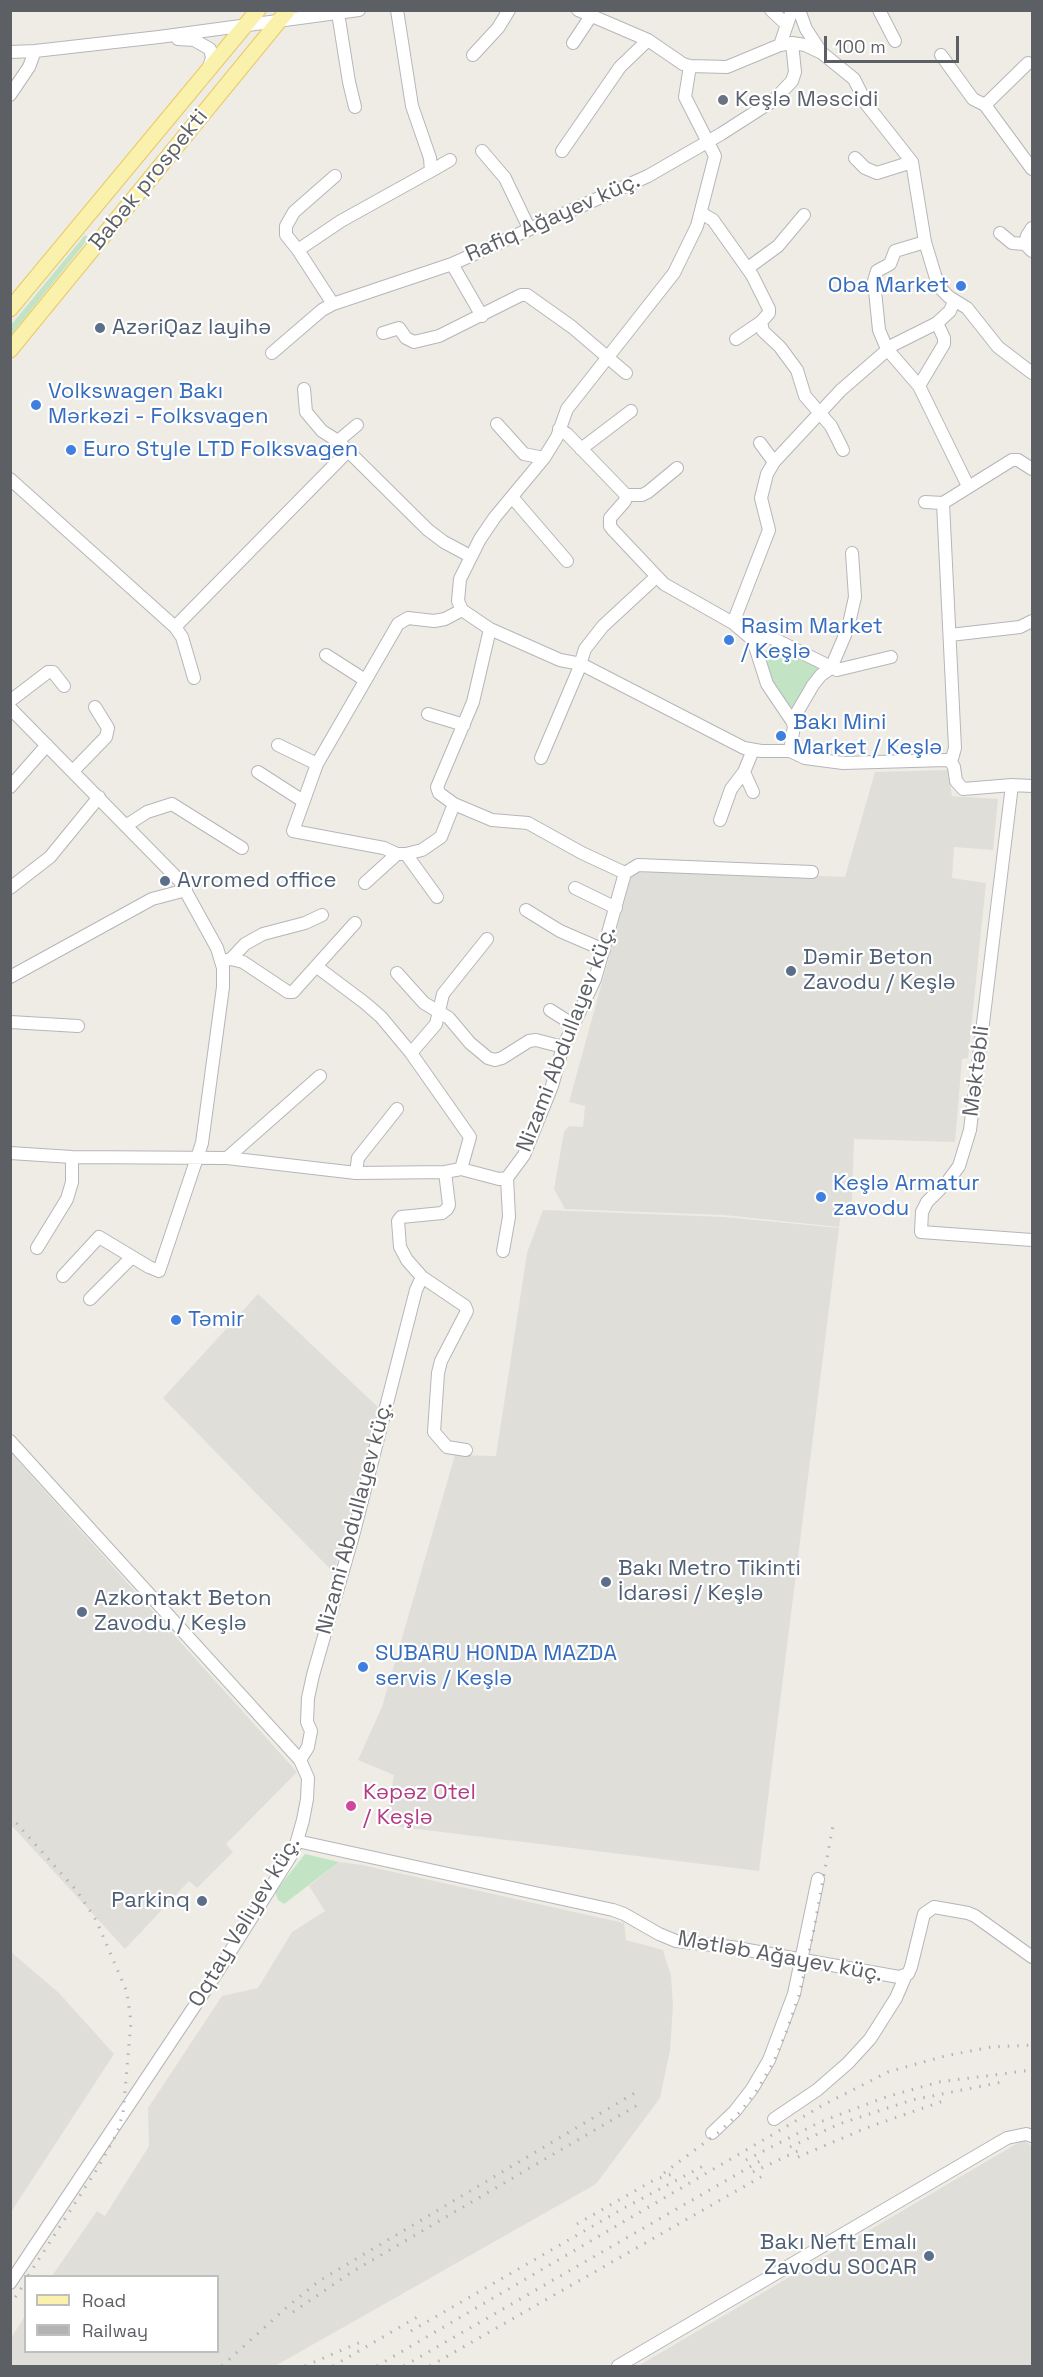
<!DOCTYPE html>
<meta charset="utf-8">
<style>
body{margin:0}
#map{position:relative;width:1043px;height:2377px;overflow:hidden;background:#eeece4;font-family:"Space Grotesk",sans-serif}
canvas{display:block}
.frame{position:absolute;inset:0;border:12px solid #5c5f64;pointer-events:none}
.legend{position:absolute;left:24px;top:2275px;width:195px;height:78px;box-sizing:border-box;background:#fff;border:2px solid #bebfc1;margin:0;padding:8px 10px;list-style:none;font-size:18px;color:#5c5f64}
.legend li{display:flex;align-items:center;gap:12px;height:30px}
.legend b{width:30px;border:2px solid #bebfc1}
.scale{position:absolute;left:824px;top:36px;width:135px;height:27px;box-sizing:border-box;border:3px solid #5c5f64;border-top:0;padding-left:8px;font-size:18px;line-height:21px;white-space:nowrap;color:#5c5f64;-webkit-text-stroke:4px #fff;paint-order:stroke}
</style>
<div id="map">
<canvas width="1043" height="2377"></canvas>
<div class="frame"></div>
<ul class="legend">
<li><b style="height:8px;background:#faf1ad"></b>Road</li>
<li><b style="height:8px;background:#b3b3b4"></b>Railway</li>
</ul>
<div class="scale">100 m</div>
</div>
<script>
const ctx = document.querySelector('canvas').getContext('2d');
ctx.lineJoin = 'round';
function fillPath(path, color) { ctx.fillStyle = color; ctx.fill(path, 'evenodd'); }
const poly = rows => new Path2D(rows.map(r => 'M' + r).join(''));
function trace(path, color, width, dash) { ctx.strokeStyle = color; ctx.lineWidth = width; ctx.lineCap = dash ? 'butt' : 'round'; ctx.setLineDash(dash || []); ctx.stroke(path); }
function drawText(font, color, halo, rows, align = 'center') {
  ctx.font = font + ' "Space Grotesk",sans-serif'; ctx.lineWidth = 4.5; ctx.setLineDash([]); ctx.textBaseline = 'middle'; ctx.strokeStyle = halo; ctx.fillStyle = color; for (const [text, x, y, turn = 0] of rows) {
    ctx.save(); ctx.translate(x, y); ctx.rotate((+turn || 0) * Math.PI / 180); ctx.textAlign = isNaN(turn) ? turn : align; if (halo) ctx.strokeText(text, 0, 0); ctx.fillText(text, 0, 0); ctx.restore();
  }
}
const industrial = poly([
 [948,770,952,796,998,799,993,850,954,847,952,878,986,883,968,1058,962,1059,955,1142,854,1139,852,1201,845,1211,841,1213,839,1227,724,1215,565,1209,554,1189,564,1132,569,1126,583,1127,585,1106,569,1102,633,870,655,869,845,877,875,772],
 [543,1210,724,1217,839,1228,759,1871,385,1825,394,1775,358,1760,382,1707,455,1455,496,1456,527,1253],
 [258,1294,380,1409,334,1573,163,1398],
 [10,1452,297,1772,226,1844,233,1852,197,1888,189,1881,125,1949,11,1825],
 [339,1862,362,1865,624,1923,626,1940,663,1950,671,1976,673,2006,670,2050,660,2098,596,2184,275,2366,11,2366,11,2338,25,2316,26,2352,218,2352,218,2276,52,2276,97,2211,105,2216,149,2146,148,2108,222,1996,258,1988,292,1932,325,1911,309,1886],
 [11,1952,59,1993,114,2054,11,2212],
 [1023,2140,1032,2146,1032,2366,638,2366]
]);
const green = poly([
 [85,235,89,238,11,335,11,325],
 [771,642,818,668,794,710,776,690,763,658],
 [305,1854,339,1862,284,1904,278,1900,275,1892]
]);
const minor = poly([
 [578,10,648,40,683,64,690,66,727,67,780,45,792,43,805,45,822,53,854,79,867,105,912,162,925,242,935,275,941,289,949,297,967,308,998,347,1032,373],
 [771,10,787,25],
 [799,10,806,29,821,52],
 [879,10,895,41],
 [338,13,349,82,355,107],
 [178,39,194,40,210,49,212,58,209,67],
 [573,43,591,16],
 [780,45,792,10],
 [10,52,35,51,159,37,359,10],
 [473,55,498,28,509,10],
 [941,55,973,99,985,105],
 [1028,63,985,105,1032,169],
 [690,66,685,97,715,156,697,226,674,273,567,409,557,437,544,458,495,517,480,539,460,579,458,601,462,610,490,629,560,660,581,664,744,748,761,751,790,751,805,758,843,763,946,760,951,762,954,767,956,781,963,789,1012,785,1032,786],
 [10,95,29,67,35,51],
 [482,151,505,178,529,228],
 [562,151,620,67,648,40],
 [855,158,865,168,877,173,912,162],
 [431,171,450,160],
 [701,213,713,220,752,275,769,309,769,313,761,322,763,331,780,347,797,370,805,396,831,426,843,450],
 [1032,228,1027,236,1025,244,1032,251],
 [1000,233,1012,243,1025,244],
 [925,242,895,251,890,264,877,271,874,281,879,330,887,349,919,386,968,486],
 [298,250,286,235,286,226,294,212,335,176],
 [452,264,482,316],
 [748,268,778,246,804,215],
 [333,304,298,250,341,221,431,171,430,158,412,106,397,10],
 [383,333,399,328,406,338,414,342,439,336,521,295,527,295,572,327,626,373],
 [736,339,761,322],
 [272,353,322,310,333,304,452,264,648,176,721,134,774,100,792,81,795,72,792,43],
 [919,386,944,344,944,338,937,323],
 [304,389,306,412,322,431,338,441,428,530,444,542,470,556],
 [497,424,524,454,544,458],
 [559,429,567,434,626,495],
 [338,441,357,425],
 [760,443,774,462],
 [581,449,631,411],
 [10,479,175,627,182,637,194,678],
 [626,495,625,501,610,518,610,526,613,530,664,584,733,623],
 [626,495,642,495,648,492,677,468],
 [512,497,567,561],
 [925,502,943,503],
 [175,627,348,451],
 [490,629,473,702,437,787,439,793,454,804,492,820,528,823,582,853,625,873,638,865,812,872],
 [950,635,1020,627,1032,621],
 [753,640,763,637,772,638,837,670,891,657],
 [326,655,365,680],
 [10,701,48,672,53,672,64,686],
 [10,708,180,881,217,948,223,968,223,987,202,1143,159,1271,149,1267,99,1237,63,1276],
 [428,714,464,725],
 [792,721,813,685,821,675,831,668,848,628,855,597,852,553],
 [278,745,317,764],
 [790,751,794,726,792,721,767,684,753,640,733,623,769,530,761,498,767,474,774,462,841,390,893,345,937,323,950,311,954,301],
 [541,758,578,671,585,649,603,626,656,577],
 [951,762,955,748,943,503,1012,460,1018,460,1032,469],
 [73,771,106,737,108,728,95,707],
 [258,772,303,801],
 [744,772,753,792],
 [1012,785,970,1130,959,1166,948,1181,927,1202,922,1212,921,1232,1032,1240],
 [10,787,47,745],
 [454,804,441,837,422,850,406,854,397,854,384,848,293,831,317,764,398,624,408,618,434,621,445,619,462,610],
 [720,820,731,789,744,772,753,750],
 [127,825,147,812,172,804,242,848],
 [406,854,437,897],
 [365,883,397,854],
 [10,888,50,857,99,797],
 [575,888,616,908],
 [526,910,560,931,604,950],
 [231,959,245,944,263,934,305,923,322,915],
 [222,961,231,959,243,962,288,992,293,992,355,923],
 [317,967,365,1003,381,1017,411,1053,470,1137,461,1169],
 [397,973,424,1003,449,1018,470,1043,488,1058,495,1060,502,1058,529,1041,536,1040,563,1047],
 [10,977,152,899,186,890],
 [550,1010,572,1024],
 [10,1022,78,1026],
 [411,1053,436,1024,443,994,487,939],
 [10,1153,72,1157,227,1158,356,1173,445,1172,461,1169,499,1179,507,1178,524,1155,552,1086,563,1047,595,979,625,873],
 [227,1158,320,1076],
 [445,1172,449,1205,447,1209,442,1213,401,1217,398,1221,400,1247,407,1260,422,1277,465,1306,467,1311,441,1361,438,1373,434,1432,447,1447,466,1450],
 [356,1173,358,1158,397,1109],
 [37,1248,67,1199,72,1182,72,1157],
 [503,1251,509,1217,507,1178],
 [90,1299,132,1257],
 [10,1441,300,1760,308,1778,307,1799,303,1820,297,1841,290,1857,216,1974,10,2283],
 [300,1760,308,1747,311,1731,307,1722,308,1698,313,1675,354,1532,416,1290,422,1277],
 [297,1841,613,1910,624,1914,659,1934,676,1941,731,1947,899,1977,908,1974,911,1967,924,1914,934,1907,968,1913,975,1916,1032,1957],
 [774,2119,817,2090,848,2063,870,2039,896,1998,905,1977],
 [712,2133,735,2111,752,2089,769,2060,794,1994,818,1879],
 [618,2366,1007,2138,1026,2134,1032,2136]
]);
const major = poly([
 [10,309,258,10],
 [10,350,288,10]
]);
const rail = poly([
 [10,1816,77,1891,96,1920,127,1992,131,2022,123,2113,117,2133,99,2166,28,2276],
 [790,2147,839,2124,912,2100,1007,2081],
 [798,2157,866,2128,946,2100],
 [746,2160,820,2122,886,2097,939,2082,1032,2070],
 [753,2172,802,2149],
 [664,2173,719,2132,740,2112,757,2090,774,2061,787,2030,799,1995,813,1934,834,1820],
 [577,2224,654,2180,678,2172],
 [10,2305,26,2281],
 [293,2312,352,2272,641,2103],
 [411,2331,624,2208,707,2164],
 [222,2366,287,2307,319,2281,638,2091],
 [305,2366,363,2341],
 [333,2366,419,2316],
 [377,2366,823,2105,888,2072,945,2056,991,2047,1032,2045],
 [404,2366,760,2161],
 [430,2366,766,2174]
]);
const markers = [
 [723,100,6,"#6b7280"],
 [961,286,6,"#3f7fe0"],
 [100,328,6,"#5c6f8a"],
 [36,405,6,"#3f7fe0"],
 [71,450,6,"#3f7fe0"],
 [729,640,6,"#3f7fe0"],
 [781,736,6,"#3f7fe0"],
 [165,881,6,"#5c6f8a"],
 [791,971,6,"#5c6f8a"],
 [821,1197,6,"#3f7fe0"],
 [176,1320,6,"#3f7fe0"],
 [606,1582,6,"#5c6f8a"],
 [82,1612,6,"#5c6f8a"],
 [363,1667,6,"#3f7fe0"],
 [351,1806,6,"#d1479c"],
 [202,1901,6,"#5c6f8a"],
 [929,2256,6,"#5c6f8a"]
];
const worshipNames = [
 ["Keşlə Məscidi",735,100]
];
const streetNames = [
 ["Babək prospekti",149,180,-51],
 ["Rafiq Ağayev küç.",553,218,-24],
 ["Nizami Abdullayev küç.",567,1039,-69],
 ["Məktəbli",977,1071,-83],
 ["Nizami Abdullayev küç.",355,1518,-75],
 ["Oqtay Vəliyev küç.",245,1922,-59],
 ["Mətləb Ağayev küç.",780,1957,10]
];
const shopNames = [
 ["Oba Market",949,286,"right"],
 ["Volkswagen Bakı",48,392],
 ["Mərkəzi - Folksvagen",48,417],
 ["Euro Style LTD Folksvagen",83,450],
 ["Rasim Market",741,627],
 ["/ Keşlə",741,652],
 ["Bakı Mini",793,723],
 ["Market / Keşlə",793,748],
 ["Keşlə Armatur",833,1184],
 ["zavodu",833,1209],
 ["Təmir",188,1320],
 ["SUBARU HONDA MAZDA",375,1654],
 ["servis / Keşlə",375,1679]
];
const serviceNames = [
 ["AzəriQaz layihə",112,328],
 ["Avromed office",177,881],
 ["Dəmir Beton",803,958],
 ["Zavodu / Keşlə",803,983],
 ["Bakı Metro Tikinti",618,1569],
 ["İdarəsi / Keşlə",618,1594],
 ["Azkontakt Beton",94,1599],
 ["Zavodu / Keşlə",94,1624],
 ["Parkinq",190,1901,"right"],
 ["Bakı Neft Emalı",917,2243,"right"],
 ["Zavodu SOCAR",917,2268,"right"]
];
const hotelNames = [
 ["Kəpəz Otel",363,1793],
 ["/ Keşlə",363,1818]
];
fillPath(industrial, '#e0ded9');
fillPath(green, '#c2e4c4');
trace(minor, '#b5b6ba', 14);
trace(major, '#e8ca63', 17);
trace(minor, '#fff', 12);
trace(major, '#faf1ad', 15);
trace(rail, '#b3b3b4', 3, [1.5, 8]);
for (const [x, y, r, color] of markers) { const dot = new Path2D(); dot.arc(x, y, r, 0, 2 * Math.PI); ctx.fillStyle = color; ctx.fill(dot); trace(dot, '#fff', 2); }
drawText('22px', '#5b616d', '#fff', worshipNames, 'left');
drawText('22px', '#5c5f64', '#fff', streetNames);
drawText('22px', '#366cbe', '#fff', shopNames, 'left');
drawText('22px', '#4e5e75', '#fff', serviceNames, 'left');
drawText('22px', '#b23c85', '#fff', hotelNames, 'left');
</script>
